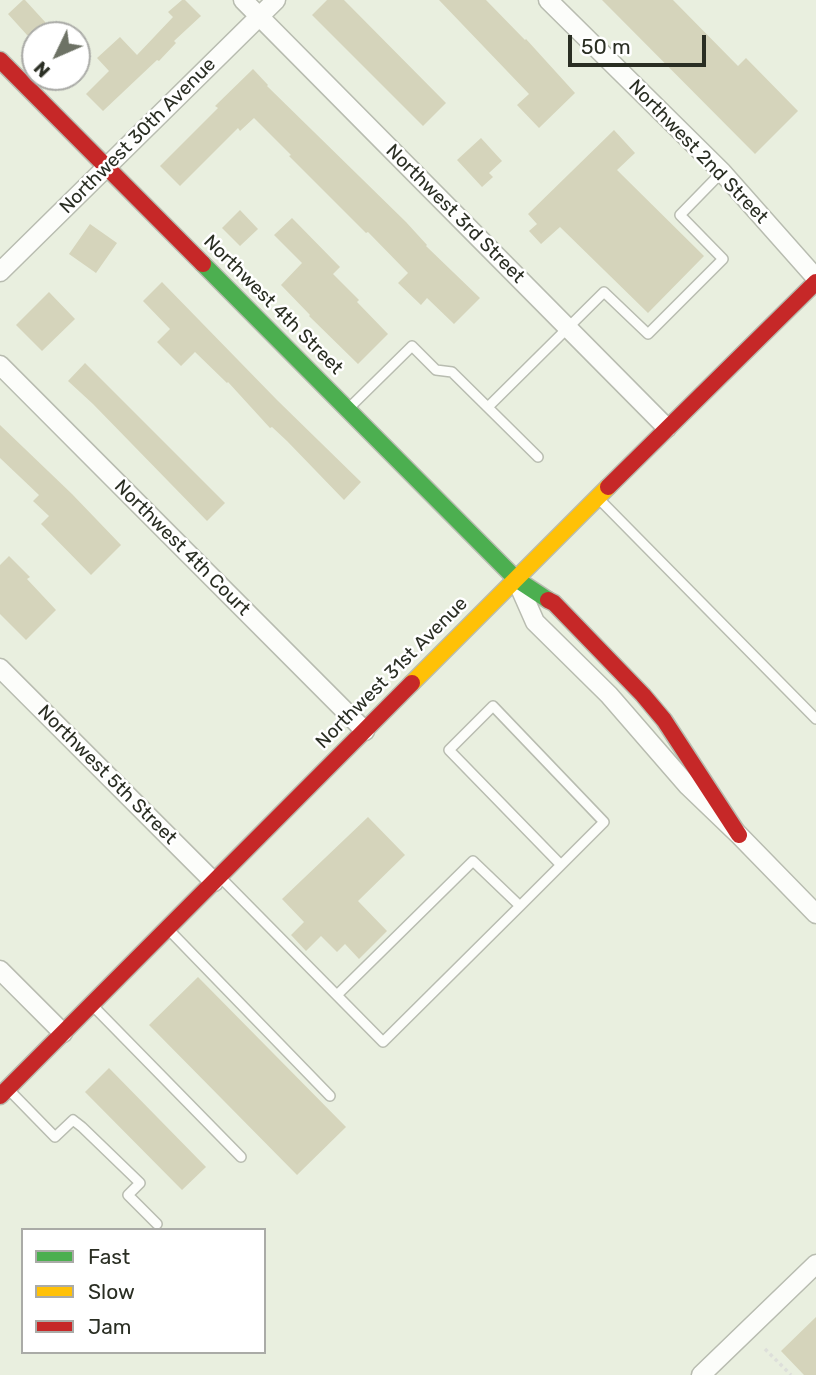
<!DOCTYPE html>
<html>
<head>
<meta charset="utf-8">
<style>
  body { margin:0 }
  #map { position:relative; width:816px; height:1375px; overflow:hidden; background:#e9efdf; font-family:Rubik,sans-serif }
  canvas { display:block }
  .legend { position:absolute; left:21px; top:1228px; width:245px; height:126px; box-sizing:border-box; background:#fff; border:2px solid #aaaba7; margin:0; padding:9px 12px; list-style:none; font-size:21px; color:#2a2e23 }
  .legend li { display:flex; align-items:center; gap:14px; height:35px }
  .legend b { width:35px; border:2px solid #aaaba7 }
  .north { position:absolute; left:21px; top:21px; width:70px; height:70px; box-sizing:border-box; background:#fff; border:2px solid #aaaba7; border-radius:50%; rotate:226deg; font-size:19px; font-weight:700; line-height:28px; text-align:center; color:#2a2e23 }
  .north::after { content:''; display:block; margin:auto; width:24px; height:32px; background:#6d7265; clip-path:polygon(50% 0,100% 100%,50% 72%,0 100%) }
  .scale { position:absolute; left:568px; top:35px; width:138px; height:32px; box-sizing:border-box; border:4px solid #2a2e23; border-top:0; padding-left:9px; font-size:21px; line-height:24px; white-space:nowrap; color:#2a2e23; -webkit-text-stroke:5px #fff; paint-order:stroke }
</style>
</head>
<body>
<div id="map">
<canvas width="816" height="1375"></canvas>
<ul class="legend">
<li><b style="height:9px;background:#4caf50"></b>Fast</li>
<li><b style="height:9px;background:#ffc107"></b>Slow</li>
<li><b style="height:9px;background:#c62828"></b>Jam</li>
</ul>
<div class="north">N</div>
<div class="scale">50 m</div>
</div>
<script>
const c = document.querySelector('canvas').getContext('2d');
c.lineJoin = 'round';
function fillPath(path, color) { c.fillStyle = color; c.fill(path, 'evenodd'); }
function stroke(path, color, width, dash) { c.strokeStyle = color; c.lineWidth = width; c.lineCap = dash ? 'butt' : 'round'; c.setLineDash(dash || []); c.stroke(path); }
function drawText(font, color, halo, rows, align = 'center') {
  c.font = font + ' Rubik,sans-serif'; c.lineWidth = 5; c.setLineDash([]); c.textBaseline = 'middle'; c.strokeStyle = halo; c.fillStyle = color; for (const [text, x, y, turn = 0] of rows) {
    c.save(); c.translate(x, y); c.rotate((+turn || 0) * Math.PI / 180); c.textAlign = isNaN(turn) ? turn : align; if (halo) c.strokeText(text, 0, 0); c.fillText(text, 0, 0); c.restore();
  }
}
fillPath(new Path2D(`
  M 23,0 L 25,0 L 57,35 L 27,35 L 8,14 Z
  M 182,0 L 185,0 L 201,16 L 174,41 L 176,43 L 159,61 L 157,60 L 103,111 L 86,94 L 109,71 L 97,58 L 120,37 L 137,55 L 173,17 L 168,12 Z
  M 327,0 L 344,0 L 446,103 L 423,126 L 312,15 Z
  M 439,0 L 486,0 L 525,40 L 526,39 L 575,93 L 539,128 L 517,105 L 529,94 Z
  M 602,0 L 673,0 L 738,66 L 746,58 L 798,111 L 755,154 Z
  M 253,69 L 268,85 L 267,86 L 406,222 L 427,245 L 426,246 L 480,298 L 454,324 L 427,298 L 421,305 L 398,283 L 408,273 L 368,232 L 366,233 L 289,156 L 291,155 L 254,118 L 240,131 L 238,128 L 180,186 L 160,166 L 218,108 L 215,106 Z
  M 614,130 L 635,153 L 617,170 L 704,256 L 648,313 L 560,227 L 541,244 L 529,231 L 537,224 L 528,214 Z
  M 481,138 L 502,161 L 489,173 L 493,177 L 482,187 L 457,160 Z
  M 240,210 L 258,229 L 240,246 L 222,228 Z
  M 292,218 L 340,267 L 333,274 L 359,300 L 357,302 L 388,334 L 358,364 L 309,316 L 310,315 L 281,285 L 302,263 L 274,235 Z
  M 90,224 L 117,243 L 96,273 L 69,254 Z
  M 162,282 L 277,400 L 361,482 L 344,500 L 287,441 L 272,427 L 270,428 L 228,382 L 227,383 L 195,352 L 181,366 L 157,342 L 170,329 L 143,301 Z
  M 49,292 L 75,319 L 42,351 L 16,325 Z
  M 85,363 L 225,503 L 207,521 L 93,404 L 68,381 Z
  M 0,425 L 72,494 L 121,545 L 91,575 L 41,524 L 49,516 L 33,501 L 39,495 L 0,458 Z
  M 9,556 L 30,577 L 27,579 L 56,610 L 26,640 L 0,614 L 0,565 Z
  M 368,817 L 405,855 L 358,901 L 387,931 L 359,959 L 345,944 L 337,952 L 321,936 L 306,951 L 291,935 L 304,922 L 282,899 Z
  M 198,977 L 346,1127 L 297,1175 L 149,1025 Z
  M 109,1068 L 206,1167 L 182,1190 L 85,1092 Z
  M 816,1317 L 816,1375 L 804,1375 L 781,1351 Z`), '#d5d4bb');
const lane = new Path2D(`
  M 488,407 L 604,292 L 648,334 L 723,259 L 680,215 L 722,172
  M 348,409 L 412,346 L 436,370 L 452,372 L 538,457
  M 599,499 L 816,719
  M 223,880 L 383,1042 L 520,906 L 473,861 L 337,995
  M 520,906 L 604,822 L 493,706 L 449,750 L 561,865
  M 169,930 L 330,1096
  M 95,1008 L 241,1157
  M 11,1092 L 55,1137 L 73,1120 L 82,1127 L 140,1183 L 128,1195 L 157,1224`);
const street = new Path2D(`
  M 243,0 L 667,428
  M 548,0 L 722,172 L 816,278
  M 0,272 L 276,0
  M 0,365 L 365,731
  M 516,579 L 535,622 L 609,695 L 688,786 L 739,835 L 816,914
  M 0,668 L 214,882
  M 0,970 L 63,1033
  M 701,1375 L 816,1264`);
const fast = new Path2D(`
  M 203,264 L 516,579 L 548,600`);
const slow = new Path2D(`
  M 412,683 L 608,487`);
const jam = new Path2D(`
  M 0,60 L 203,264
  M 608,487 L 816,282
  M 548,600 L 554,603 L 643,695 L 664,720 L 739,835
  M 0,1096 L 412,683`);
stroke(lane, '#b8bcb0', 12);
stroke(street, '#b8bcb0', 21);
stroke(fast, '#b8bcb0', 19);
stroke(slow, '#b8bcb0', 19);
stroke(jam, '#b8bcb0', 19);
stroke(new Path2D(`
  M 765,1349 L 791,1375`), '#dddfda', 3.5, [3.5, 3.5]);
stroke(lane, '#fcfdfa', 9);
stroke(street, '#fcfdfa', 18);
stroke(fast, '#4caf50', 16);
stroke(slow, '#ffc107', 16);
stroke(jam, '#c62828', 16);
drawText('19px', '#2a2e23', '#fff', [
  ["Northwest 30th Avenue",138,136,-45],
  ["Northwest 2nd Street",698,152,46],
  ["Northwest 3rd Street",455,214,45],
  ["Northwest 4th Street",273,305,45],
  ["Northwest 4th Court",182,548,45],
  ["Northwest 31st Avenue",392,673,-45],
  ["Northwest 5th Street",107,775,45]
]);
</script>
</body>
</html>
